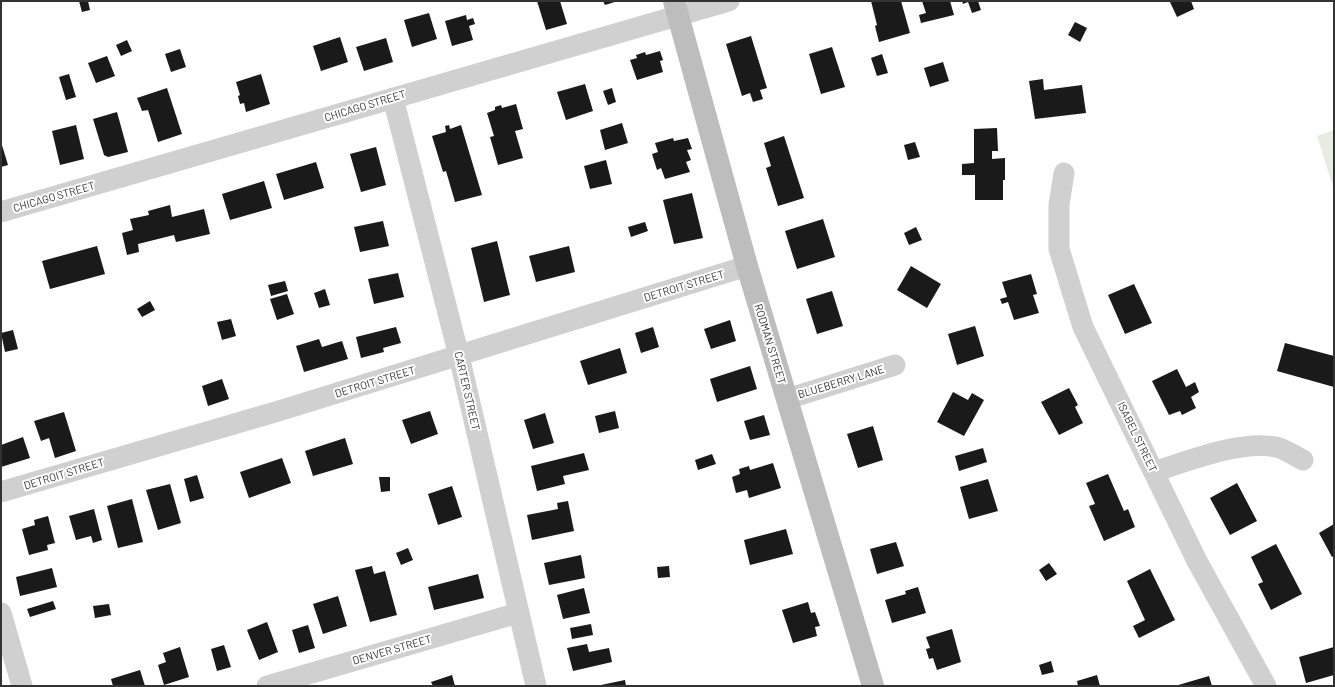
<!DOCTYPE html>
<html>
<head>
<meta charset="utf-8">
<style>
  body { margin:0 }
  #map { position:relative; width:1335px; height:687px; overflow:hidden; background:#fff; font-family:Barlow,sans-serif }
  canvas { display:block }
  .frame { position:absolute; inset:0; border:2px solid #333; pointer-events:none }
</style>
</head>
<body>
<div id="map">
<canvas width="1335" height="687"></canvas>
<div class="frame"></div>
</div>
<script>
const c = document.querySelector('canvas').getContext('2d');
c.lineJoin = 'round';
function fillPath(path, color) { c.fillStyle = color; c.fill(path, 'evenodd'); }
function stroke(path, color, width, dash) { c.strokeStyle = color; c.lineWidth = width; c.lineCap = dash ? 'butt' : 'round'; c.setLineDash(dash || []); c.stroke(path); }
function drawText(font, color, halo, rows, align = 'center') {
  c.font = font + ' Barlow,sans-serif'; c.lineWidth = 4; c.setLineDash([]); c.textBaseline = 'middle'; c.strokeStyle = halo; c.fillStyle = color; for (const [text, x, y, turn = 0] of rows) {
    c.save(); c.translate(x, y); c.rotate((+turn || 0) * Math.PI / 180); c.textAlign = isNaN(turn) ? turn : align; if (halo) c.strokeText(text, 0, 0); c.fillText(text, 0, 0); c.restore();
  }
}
fillPath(new Path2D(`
  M 1334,130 L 1334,190 L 1317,136 Z`), '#e6ecdf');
fillPath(new Path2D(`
  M 79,1 L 88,1 L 90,10 L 82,12 Z
  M 537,1 L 560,1 L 567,24 L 546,30 Z
  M 603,1 L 618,1 L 605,5 Z
  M 871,1 L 901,1 L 910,33 L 879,42 L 875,26 L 877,25 Z
  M 922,1 L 950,1 L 954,15 L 921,23 L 919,15 L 926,13 Z
  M 962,1 L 978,1 L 981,10 L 972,13 L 968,2 L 963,4 Z
  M 1172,1 L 1191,1 L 1194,9 L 1177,17 L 1170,2 Z
  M 429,13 L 437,39 L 412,47 L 404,20 Z
  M 466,15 L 467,20 L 473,18 L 475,24 L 469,26 L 473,40 L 452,46 L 445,21 Z
  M 1075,22 L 1087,28 L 1080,42 L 1068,35 Z
  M 751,36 L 767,88 L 760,90 L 763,99 L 753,102 L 750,93 L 742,96 L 726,44 Z
  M 340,37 L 348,62 L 321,71 L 313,46 Z
  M 386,38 L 393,62 L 364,71 L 356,47 Z
  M 127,40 L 132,51 L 121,56 L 116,45 Z
  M 832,47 L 845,87 L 821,94 L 809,54 Z
  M 180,49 L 186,67 L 171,72 L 165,54 Z
  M 660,51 L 663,60 L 660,61 L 663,72 L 637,80 L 630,60 L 637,58 L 636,55 L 645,52 L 646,55 Z
  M 882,54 L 888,73 L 877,76 L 871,58 Z
  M 107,56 L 115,76 L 96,83 L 88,63 Z
  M 943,62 L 949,81 L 930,87 L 924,68 Z
  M 69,74 L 76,97 L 66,100 L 59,77 Z
  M 261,74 L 270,104 L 246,112 L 244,103 L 240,104 L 238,96 L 240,95 L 236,82 Z
  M 1043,79 L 1044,90 L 1082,85 L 1086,113 L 1035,119 L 1029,81 Z
  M 585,84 L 593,111 L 566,120 L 557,92 Z
  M 167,88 L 182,134 L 158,142 L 148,110 L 142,111 L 137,98 Z
  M 612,88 L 616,102 L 608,105 L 603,91 Z
  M 516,104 L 523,129 L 515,131 L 523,158 L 498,165 L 490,137 L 494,136 L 487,113 L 495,110 L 495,107 L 501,105 L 502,108 Z
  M 117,112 L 128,152 L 108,157 L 104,155 L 93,119 Z
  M 622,123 L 628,143 L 605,150 L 600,130 Z
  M 76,125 L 84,159 L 60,165 L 52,131 Z
  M 449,125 L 450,129 L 461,125 L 482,195 L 455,202 L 446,171 L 443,172 L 432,136 L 446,132 L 445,126 Z
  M 997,128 L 998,151 L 992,151 L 992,159 L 1005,158 L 1005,180 L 1003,180 L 1003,200 L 975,200 L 975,175 L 962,175 L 962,164 L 974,163 L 974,129 Z
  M 784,136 L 804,198 L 778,206 L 766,168 L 771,166 L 764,143 Z
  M 673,138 L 674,141 L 688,138 L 692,149 L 687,150 L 691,160 L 686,162 L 690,172 L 665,179 L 661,168 L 657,170 L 652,154 L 658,152 L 655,143 Z
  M 1,142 L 8,165 L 1,167 Z
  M 915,142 L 920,157 L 908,160 L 904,145 Z
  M 376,147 L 386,185 L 361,192 L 350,154 Z
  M 606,160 L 612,184 L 590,189 L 584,166 Z
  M 316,162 L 324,188 L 284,200 L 276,174 Z
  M 264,181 L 272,208 L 230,220 L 222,194 Z
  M 692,193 L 703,238 L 674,244 L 663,200 Z
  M 170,205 L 172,217 L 204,209 L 210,234 L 176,242 L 174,235 L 138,244 L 139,252 L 127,255 L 122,233 L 133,230 L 130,219 L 149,215 L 148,211 Z
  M 823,219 L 835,257 L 797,269 L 785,231 Z
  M 383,221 L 389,246 L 360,252 L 354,227 Z
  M 645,222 L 648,231 L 631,237 L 628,227 Z
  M 916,227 L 922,240 L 909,245 L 904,233 Z
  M 497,241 L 510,295 L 484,302 L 471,248 Z
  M 97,246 L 105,274 L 50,289 L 42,261 Z
  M 569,246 L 575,272 L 536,282 L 529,256 Z
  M 911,266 L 941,284 L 927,308 L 897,290 Z
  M 398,273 L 404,297 L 374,304 L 368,279 Z
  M 1031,274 L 1037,294 L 1033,295 L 1039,313 L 1014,320 L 1008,302 L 1002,304 L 1000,299 L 1007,297 L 1002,282 Z
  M 285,281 L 288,291 L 271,296 L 268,285 Z
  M 1134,284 L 1152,323 L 1125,334 L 1108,295 Z
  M 325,289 L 330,305 L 319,308 L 314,293 Z
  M 832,291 L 843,326 L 817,334 L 806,299 Z
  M 287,294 L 294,314 L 277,320 L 270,299 Z
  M 150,301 L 155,310 L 142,317 L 137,309 Z
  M 231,319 L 236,336 L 222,340 L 217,322 Z
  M 730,320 L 736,341 L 711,349 L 704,329 Z
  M 975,326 L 984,356 L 957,365 L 948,334 Z
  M 396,327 L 401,343 L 383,348 L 384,352 L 361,358 L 356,337 Z
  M 653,327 L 659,347 L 641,353 L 635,333 Z
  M 13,330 L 18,349 L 5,352 L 1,333 Z
  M 319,339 L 322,347 L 342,341 L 348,359 L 304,372 L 296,346 Z
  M 1285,343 L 1334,356 L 1334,387 L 1277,371 Z
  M 620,348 L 627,373 L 588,385 L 580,361 Z
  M 750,366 L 757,389 L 717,402 L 710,379 Z
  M 1177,369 L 1186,387 L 1195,382 L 1199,392 L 1191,397 L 1196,408 L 1182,415 L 1180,411 L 1169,415 L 1152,381 Z
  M 222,379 L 229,399 L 208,406 L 202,386 Z
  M 1069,388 L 1078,405 L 1075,407 L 1083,423 L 1059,435 L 1041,402 Z
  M 953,392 L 968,400 L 972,393 L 984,400 L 964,436 L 937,422 Z
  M 430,411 L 438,434 L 411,444 L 402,420 Z
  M 615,411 L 619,428 L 599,433 L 595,416 Z
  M 64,412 L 76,451 L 55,458 L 49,438 L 41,441 L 34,421 Z
  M 545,413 L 554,443 L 533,449 L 524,420 Z
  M 764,415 L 770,435 L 750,440 L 744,421 Z
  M 873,426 L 883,460 L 858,468 L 847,434 Z
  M 23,437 L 30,458 L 1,467 L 1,445 Z
  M 345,438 L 353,464 L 313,476 L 305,451 Z
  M 983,448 L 987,462 L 959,471 L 955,456 Z
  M 584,453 L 589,470 L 563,476 L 565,484 L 537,491 L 531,466 Z
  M 712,454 L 716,464 L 698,470 L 695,460 Z
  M 282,458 L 291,483 L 249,498 L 240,472 Z
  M 773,463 L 781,488 L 749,498 L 747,490 L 736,493 L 732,477 L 740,474 L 739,469 L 749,466 L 750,470 Z
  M 1108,474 L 1124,511 L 1128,509 L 1135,527 L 1104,541 L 1089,506 L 1095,504 L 1086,483 Z
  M 197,475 L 204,498 L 190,502 L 184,479 Z
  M 379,477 L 390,477 L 390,491 L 381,492 Z
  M 988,479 L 998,511 L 969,519 L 960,487 Z
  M 1237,483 L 1257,521 L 1230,535 L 1210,498 Z
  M 170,484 L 181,523 L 158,530 L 146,490 Z
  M 452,486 L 462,517 L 438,525 L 428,494 Z
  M 132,499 L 143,542 L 118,548 L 107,506 Z
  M 568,501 L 574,531 L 532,540 L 527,515 L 558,509 L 557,503 Z
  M 94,509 L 102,540 L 93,543 L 91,536 L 76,540 L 69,516 Z
  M 48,516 L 55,543 L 47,545 L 48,550 L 29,555 L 22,529 L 35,525 L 34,520 Z
  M 1334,524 L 1334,556 L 1332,557 L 1319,533 Z
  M 786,529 L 793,554 L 750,565 L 744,540 Z
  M 896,542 L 904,566 L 877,574 L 870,549 Z
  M 1276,544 L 1302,594 L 1271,610 L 1258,584 L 1263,582 L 1251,557 Z
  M 408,548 L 413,560 L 401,565 L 396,553 Z
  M 581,555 L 585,578 L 549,585 L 544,563 Z
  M 1049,563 L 1057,574 L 1046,581 L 1039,570 Z
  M 372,566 L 374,574 L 385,571 L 397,615 L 370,622 L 355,570 Z
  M 669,566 L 670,577 L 658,578 L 657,567 Z
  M 52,568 L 57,587 L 20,596 L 16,577 Z
  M 1150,569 L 1175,620 L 1139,638 L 1133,626 L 1145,620 L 1127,581 Z
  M 478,574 L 484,598 L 434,610 L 428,587 Z
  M 918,587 L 926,613 L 892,623 L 885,600 L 906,594 L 905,591 Z
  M 584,588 L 590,613 L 563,619 L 557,595 Z
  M 338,596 L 347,626 L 323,634 L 313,604 Z
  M 53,601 L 56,609 L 30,617 L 27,609 Z
  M 808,602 L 811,613 L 815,612 L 820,626 L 815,627 L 817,636 L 793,643 L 782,610 Z
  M 109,604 L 111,615 L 95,618 L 93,606 Z
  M 267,622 L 278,652 L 259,660 L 247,630 Z
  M 591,624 L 593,635 L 572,639 L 570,628 Z
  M 308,625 L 315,648 L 299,653 L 292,630 Z
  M 952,629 L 961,662 L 937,670 L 933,658 L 929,659 L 926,649 L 930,648 L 926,637 Z
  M 587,644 L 589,652 L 609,648 L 612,662 L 573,671 L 567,648 Z
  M 224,645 L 231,667 L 217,671 L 211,649 Z
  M 180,647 L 189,677 L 164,685 L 158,665 L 166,662 L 163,653 Z
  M 1334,647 L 1334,675 L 1306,683 L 1299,657 Z
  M 1051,661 L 1054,672 L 1042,675 L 1039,665 Z
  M 140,670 L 145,686 L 113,686 L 111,679 Z
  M 452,675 L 455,686 L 433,686 L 431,682 Z
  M 1097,675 L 1100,686 L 1078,686 L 1077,681 Z
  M 1209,676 L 1212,686 L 1175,686 Z
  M 625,680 L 626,686 L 601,686 L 601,685 Z`), '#1a1a1a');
stroke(new Path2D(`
  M 393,98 L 459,356 L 536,686
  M 1064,173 L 1059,205 L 1059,249 L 1083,327 L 1197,561 L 1266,686
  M 1,212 L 729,1
  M 787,399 L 895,365
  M 1154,472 C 1187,461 1241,440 1276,447 C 1285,449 1295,456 1303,460
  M 1,492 L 282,410 L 747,266
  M 1,613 L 22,686
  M 267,686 L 518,613`), '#d0d0d0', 21);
stroke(new Path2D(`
  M 674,1 L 747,266 L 873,686`), '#bdbdbd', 22);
drawText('11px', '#333', '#fff', [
  ["CHICAGO STREET",365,106,-17],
  ["CHICAGO STREET",54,197,-16],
  ["DETROIT STREET",684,286,-17],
  ["RODMAN STREET",770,344,73],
  ["DETROIT STREET",375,382,-17],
  ["BLUEBERRY LANE",841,382,-17],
  ["CARTER STREET",467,391,77],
  ["ISABEL STREET",1137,437,64],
  ["DETROIT STREET",64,474,-17],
  ["DENVER STREET",392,650,-16]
]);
</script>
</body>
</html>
